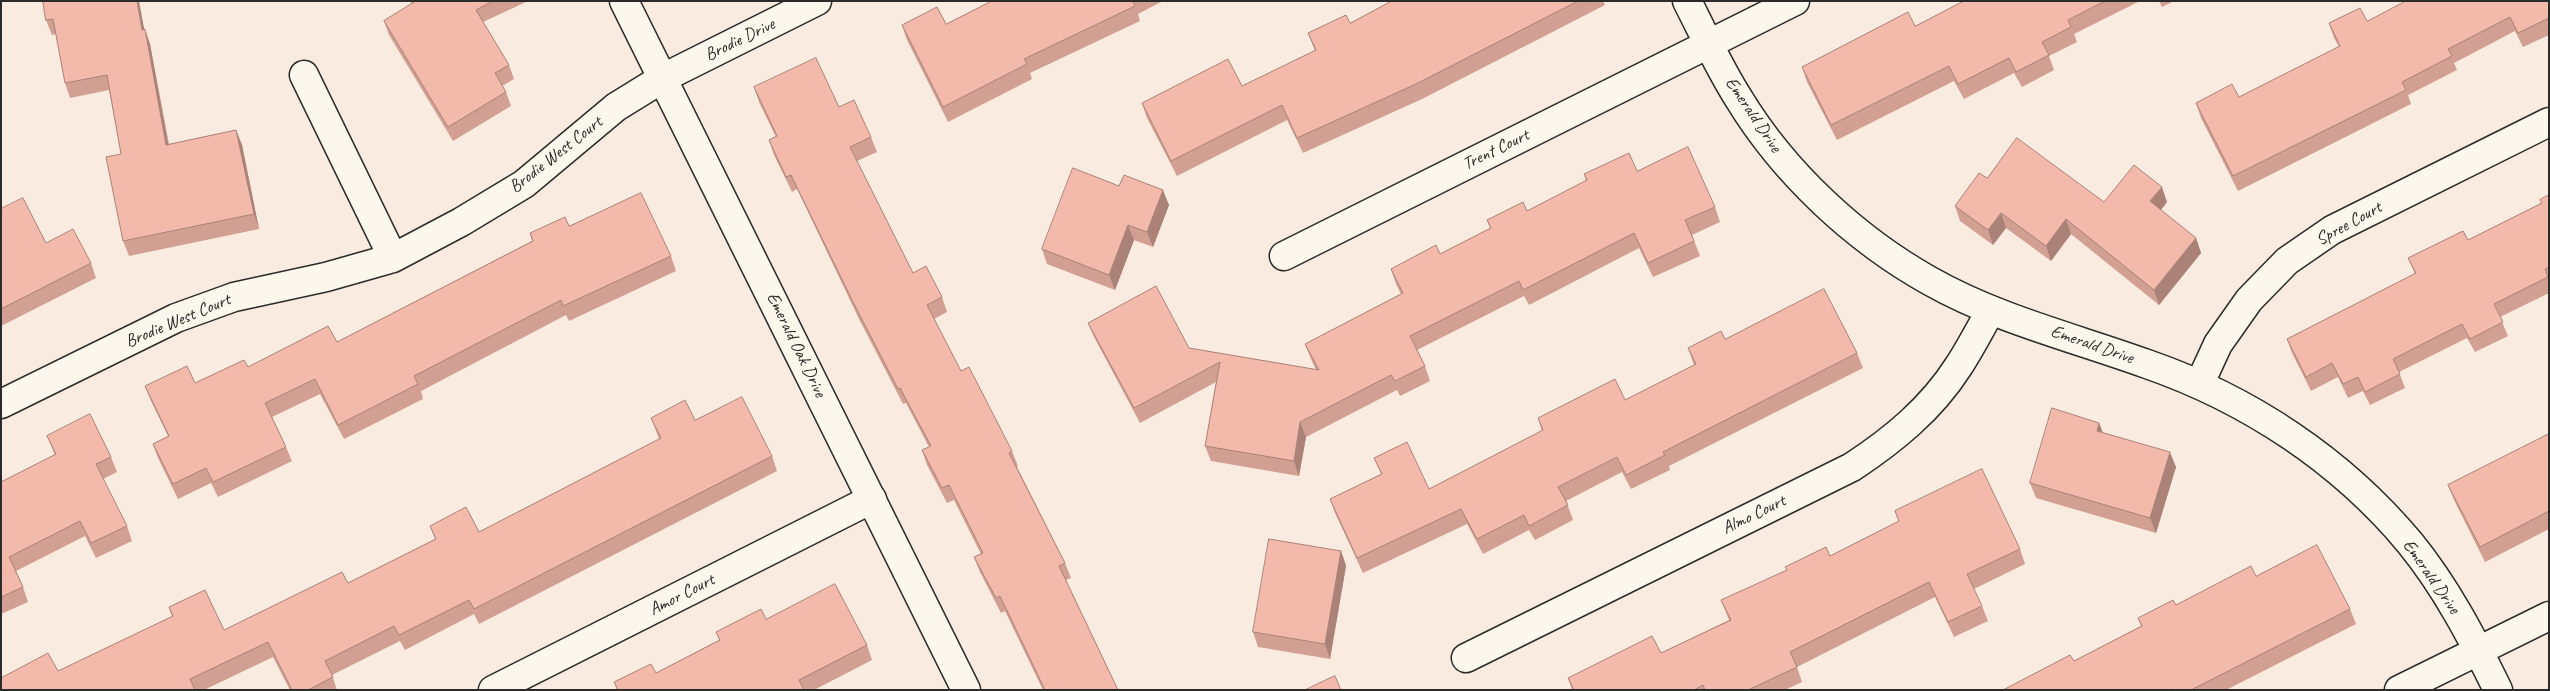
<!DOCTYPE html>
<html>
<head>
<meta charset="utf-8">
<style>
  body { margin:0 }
  #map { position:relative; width:2550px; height:691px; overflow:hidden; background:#f9ebdf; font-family:Caveat,sans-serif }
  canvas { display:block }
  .frame { position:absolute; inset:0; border:2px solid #2b2b2b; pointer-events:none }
</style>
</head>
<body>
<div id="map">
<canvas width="2550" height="691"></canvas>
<div class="frame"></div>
</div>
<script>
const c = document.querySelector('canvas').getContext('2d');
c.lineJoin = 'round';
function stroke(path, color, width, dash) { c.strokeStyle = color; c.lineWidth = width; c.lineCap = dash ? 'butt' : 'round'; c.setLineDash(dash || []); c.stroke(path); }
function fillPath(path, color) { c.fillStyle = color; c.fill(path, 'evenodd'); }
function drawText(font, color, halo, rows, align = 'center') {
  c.font = font + ' Caveat,sans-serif'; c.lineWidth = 5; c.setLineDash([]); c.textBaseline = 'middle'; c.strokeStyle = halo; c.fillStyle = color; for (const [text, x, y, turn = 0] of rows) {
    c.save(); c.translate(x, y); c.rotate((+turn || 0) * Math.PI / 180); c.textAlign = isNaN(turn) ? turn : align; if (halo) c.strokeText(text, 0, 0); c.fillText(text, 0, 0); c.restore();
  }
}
const street = new Path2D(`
  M 1687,1 C 1704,34 1719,68 1739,99 C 1784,173 1855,239 1930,281 C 1997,319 2075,338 2147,364 C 2248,399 2341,460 2410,543 C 2446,587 2473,639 2498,690
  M 304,75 L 393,258
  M 1284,256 L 1795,1
  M 2200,383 L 2218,344 L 2249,300 L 2287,261 L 2332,230 L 2549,122
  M 1,404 L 176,318 L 234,297 L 326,277 L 393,258 L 461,222 L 524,184 L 616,107 L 663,78 L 817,1
  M 1466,658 L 1852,467 C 1893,440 1931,409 1958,367 C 1970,349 1980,329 1991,310
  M 493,690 L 872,499
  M 2399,690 L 2549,616`);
const secondary = new Path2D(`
  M 624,1 L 966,690`);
stroke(street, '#2b2b2b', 31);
stroke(secondary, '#2b2b2b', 31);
stroke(street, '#fbf7ec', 28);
stroke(secondary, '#fbf7ec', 28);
fillPath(new Path2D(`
  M 43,1 L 144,29 L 150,44 L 169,144 L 236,130 L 242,145 L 259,229 L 129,256 L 123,241 L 121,154 L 109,90 L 70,98 L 65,83 L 56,34 L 52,35 L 46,20 Z
  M 410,1 L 528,1 L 483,22 L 509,65 L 514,79 L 502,86 L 506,92 L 511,106 L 453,141 L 389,35 L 384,21 L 412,4 Z
  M 992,1 L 1163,1 L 1138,14 L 1140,21 L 1030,73 L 1032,79 L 948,122 L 907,40 L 902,25 L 946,24 Z
  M 1392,1 L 1603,1 L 1605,5 L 1422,99 L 1303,153 L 1287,120 L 1177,176 L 1147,118 L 1142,103 L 1242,86 L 1315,51 L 1308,33 L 1350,23 Z
  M 1964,1 L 2140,1 L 2074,34 L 2077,42 L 2049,56 L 2054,70 L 2022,87 L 2014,73 L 1964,99 L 1954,81 L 1837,140 L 1807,82 L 1802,67 L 1915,26 Z
  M 2159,1 L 2174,1 L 2162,7 Z
  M 2549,1 L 2549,35 L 2523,47 L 2515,31 L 2454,63 L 2457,70 L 2408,95 L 2411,104 L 2238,191 L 2201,118 L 2196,103 L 2239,97 L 2339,47 L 2334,38 L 2329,23 L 2367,21 Z
  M 754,87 L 839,107 L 871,137 L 877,152 L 857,161 L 913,273 L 942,297 L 947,312 L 934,319 L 961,371 L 1012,451 L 1018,466 L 1017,467 L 1065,563 L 1071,578 L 1066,580 L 1118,690 L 1043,690 L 1005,611 L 1001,613 L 980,572 L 974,557 L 981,554 L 954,500 L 947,503 L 927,465 L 922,450 L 929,447 L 906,403 L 903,404 L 859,319 L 797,189 L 792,192 L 774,155 L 769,140 L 776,137 L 759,102 Z
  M 1637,171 L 1715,207 L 1720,222 L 1692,235 L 1700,256 L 1653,277 L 1639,248 L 1529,305 L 1524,296 L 1417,350 L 1425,366 L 1430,381 L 1400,396 L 1397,390 L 1306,437 L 1299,476 L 1211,461 L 1205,446 L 1216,382 L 1140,423 L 1094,337 L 1088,323 L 1189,348 L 1316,370 L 1311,359 L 1305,344 L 1401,294 L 1396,284 L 1391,269 L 1440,254 L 1490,228 L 1487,220 L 1527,211 L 1586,181 L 1584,174 Z
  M 1987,178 L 2104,202 L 2167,202 L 2161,210 L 2196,238 L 2201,253 L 2159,305 L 2071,234 L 2051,261 L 2006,228 L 1993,245 L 1960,221 L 1955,206 Z
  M 2549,195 L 2549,293 L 2500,317 L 2508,336 L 2475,352 L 2467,338 L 2399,372 L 2405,388 L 2370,405 L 2363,391 L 2348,398 L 2338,377 L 2311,391 L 2292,353 L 2287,339 L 2415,274 L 2408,258 L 2468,240 L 2542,203 Z
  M 1169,205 L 1153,247 L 1134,240 L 1115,290 L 1047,264 L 1042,249 Z
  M 1,209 L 46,243 L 91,263 L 96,278 L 1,326 Z
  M 569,226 L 671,256 L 676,271 L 569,321 L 566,315 L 421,391 L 423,399 L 344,439 L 320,394 L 272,417 L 286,447 L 292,461 L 218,497 L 211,483 L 178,499 L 158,458 L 153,444 L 168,436 L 151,401 L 145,386 L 195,383 L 248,367 L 337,342 L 532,241 L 530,233 Z
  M 1725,339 L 1857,353 L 1863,368 L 1669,466 L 1670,470 L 1631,489 L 1622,472 L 1566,501 L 1573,520 L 1535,540 L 1529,530 L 1483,554 L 1467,524 L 1363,573 L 1335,513 L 1330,499 L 1381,474 L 1374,458 L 1429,489 L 1542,431 L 1538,418 L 1625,400 L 1694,365 L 1688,348 Z
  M 651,418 L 695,420 L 772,456 L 777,471 L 479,624 L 474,614 L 405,650 L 400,641 L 332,675 L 337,690 L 290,690 L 273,657 L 204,690 L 1,690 L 58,671 L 172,617 L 169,607 L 224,630 L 348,583 L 435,539 L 430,526 L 479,532 L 659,439 Z
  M 2099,423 L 2103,433 L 2176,467 L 2156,533 L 2036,498 L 2030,483 Z
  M 2549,434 L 2549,529 L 2485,562 L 2454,500 L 2448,485 Z
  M 47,436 L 111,457 L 117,472 L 103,479 L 127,526 L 132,541 L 96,558 L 85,536 L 16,571 L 23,587 L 28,602 L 1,614 L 1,482 L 55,455 Z
  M 1895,511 L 2020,549 L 2025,564 L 1974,589 L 1982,606 L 1988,621 L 1954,637 L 1935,597 L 1797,667 L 1802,682 L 1785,690 L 1572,690 L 1568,678 L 1661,653 L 1729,620 L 1721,600 L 1830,556 L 1899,521 Z
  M 1341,551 L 1346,566 L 1330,659 L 1258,647 L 1253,632 Z
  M 2256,576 L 2350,609 L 2356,624 L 2226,690 L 2003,690 L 2074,661 L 2141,626 L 2138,618 Z
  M 766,619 L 867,645 L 872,660 L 814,690 L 617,690 L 614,682 L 656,673 L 719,640 L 716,632 Z`), '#d1a093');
fillPath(new Path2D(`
  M 137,1 L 139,1 L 147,44 L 142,30 Z
  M 145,29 L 150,44 L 171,160 L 166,145 Z
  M 236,130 L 242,145 L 259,229 L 254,214 Z
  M 2162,187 L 2167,202 L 2156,216 L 2150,201 Z
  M 1163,190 L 1169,205 L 1153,247 L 1147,232 Z
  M 2001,213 L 2006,228 L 1993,245 L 1988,230 Z
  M 2066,219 L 2071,234 L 2051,261 L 2046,246 Z
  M 1128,225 L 1134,240 L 1115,290 L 1109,275 Z
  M 2196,238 L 2201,253 L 2159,305 L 2154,290 Z
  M 1300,422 L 1306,437 L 1299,476 L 1294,461 Z
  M 2099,423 L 2105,438 L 2097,431 Z
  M 2170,452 L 2176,467 L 2156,533 L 2150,518 Z
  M 1341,551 L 1346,566 L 1330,659 L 1325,644 Z`), '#aa8278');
const building = new Path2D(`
  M 43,1 L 137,1 L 142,30 L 145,29 L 166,145 L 236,130 L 254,214 L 123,241 L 106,157 L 121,154 L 107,75 L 65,83 L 53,19 L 46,20 Z
  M 416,1 L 493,1 L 476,10 L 509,65 L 495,73 L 506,92 L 448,127 L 384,21 Z
  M 992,1 L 1133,1 L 1135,6 L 1024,59 L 1027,64 L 943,107 L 902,25 L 937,7 L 946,24 Z
  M 1392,1 L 1578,1 L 1416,84 L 1297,138 L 1282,105 L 1171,161 L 1142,103 L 1228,59 L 1242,86 L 1316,50 L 1308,33 L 1346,15 L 1350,23 Z
  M 1964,1 L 2105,1 L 2068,20 L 2071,27 L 2042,42 L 2049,55 L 2016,72 L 2009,58 L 1958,84 L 1949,66 L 1831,125 L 1802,67 L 1908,12 L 1915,26 Z
  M 2406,1 L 2549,1 L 2549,18 L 2518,33 L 2510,17 L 2448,49 L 2452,56 L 2402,82 L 2406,90 L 2233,176 L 2196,103 L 2232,84 L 2239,97 L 2340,46 L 2329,23 L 2360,8 L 2367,21 Z
  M 816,58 L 839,107 L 854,100 L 871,137 L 850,147 L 913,273 L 926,266 L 942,297 L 927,305 L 961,371 L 969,367 L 1012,451 L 1009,453 L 1065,563 L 1059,566 L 1118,690 L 1045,690 L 1000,596 L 996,598 L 974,557 L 983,553 L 949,485 L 942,488 L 922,450 L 931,446 L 900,388 L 898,389 L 854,304 L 791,175 L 786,177 L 769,140 L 777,136 L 754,87 Z
  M 2017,138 L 2104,202 L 2134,165 L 2162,187 L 2150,201 L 2196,238 L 2154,290 L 2066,219 L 2046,246 L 2001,213 L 1988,230 L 1955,206 L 1979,173 L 1987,178 Z
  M 1688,147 L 1715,207 L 1685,220 L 1694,241 L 1648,263 L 1634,233 L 1523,290 L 1519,281 L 1410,336 L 1425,366 L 1395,381 L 1391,375 L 1300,422 L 1294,461 L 1205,446 L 1220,362 L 1134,408 L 1088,323 L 1156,286 L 1189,348 L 1319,370 L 1305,344 L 1403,293 L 1391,269 L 1436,245 L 1440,254 L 1491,228 L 1487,220 L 1523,202 L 1527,211 L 1587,180 L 1584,174 L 1629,153 L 1637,171 Z
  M 1073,168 L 1119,186 L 1124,175 L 1163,190 L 1147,232 L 1128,225 L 1109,275 L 1042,249 Z
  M 641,193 L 671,256 L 563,306 L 561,300 L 414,376 L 418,384 L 338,425 L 315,379 L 265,403 L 286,447 L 213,482 L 206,468 L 173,484 L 153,444 L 169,436 L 145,386 L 187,366 L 195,383 L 244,360 L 248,367 L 328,326 L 337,342 L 533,241 L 530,233 L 565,217 L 569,226 Z
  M 2549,195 L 2549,267 L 2545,269 L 2548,277 L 2494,304 L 2503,322 L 2470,339 L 2462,324 L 2393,359 L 2400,374 L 2365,392 L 2358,377 L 2343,384 L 2332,363 L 2306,377 L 2287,339 L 2416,273 L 2408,258 L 2463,231 L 2468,240 L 2542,203 L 2540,200 Z
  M 23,198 L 46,243 L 73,229 L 91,263 L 1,309 L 1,209 Z
  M 1824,289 L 1857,353 L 1663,452 L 1665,455 L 1626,475 L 1617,457 L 1558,487 L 1568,505 L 1529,526 L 1524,515 L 1477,539 L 1461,509 L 1357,558 L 1330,499 L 1382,474 L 1374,458 L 1407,442 L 1429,489 L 1543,430 L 1538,418 L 1615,379 L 1625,400 L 1696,364 L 1688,348 L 1721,331 L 1725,339 Z
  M 742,397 L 772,456 L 474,609 L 469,600 L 399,635 L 394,626 L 325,661 L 333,677 L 308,690 L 292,690 L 268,642 L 190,679 L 195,690 L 1,690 L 1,678 L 48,653 L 58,671 L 173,616 L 169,607 L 205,590 L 224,630 L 342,572 L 348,583 L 436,539 L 430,526 L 466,507 L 479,532 L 661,438 L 651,418 L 685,400 L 695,420 Z
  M 2052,408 L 2099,423 L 2097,431 L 2170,452 L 2150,518 L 2030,483 Z
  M 90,414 L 111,457 L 96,464 L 127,526 L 91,543 L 80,521 L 9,557 L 23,587 L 1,597 L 1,482 L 56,454 L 47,436 Z
  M 2549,434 L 2549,511 L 2480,547 L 2448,485 Z
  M 1982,469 L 2020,549 L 1967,574 L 1982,606 L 1948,622 L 1929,582 L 1790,652 L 1797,667 L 1748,690 L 1705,690 L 1703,685 L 1694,690 L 1574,690 L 1568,678 L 1652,636 L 1661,653 L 1731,620 L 1721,600 L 1787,570 L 1785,567 L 1826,547 L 1830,556 L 1899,521 L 1895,511 Z
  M 1269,539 L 1341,551 L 1325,644 L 1253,632 Z
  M 2317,545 L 2350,609 L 2191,690 L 2173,690 L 2172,689 L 2170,690 L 2003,690 L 2070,655 L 2074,661 L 2142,626 L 2138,618 L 2173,600 L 2176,605 L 2251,566 L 2256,576 Z
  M 835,584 L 867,645 L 799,680 L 804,690 L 618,690 L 614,682 L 651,664 L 656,673 L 720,640 L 716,632 L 761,609 L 766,619 Z
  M 1335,676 L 1341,690 L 1305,690 Z`);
fillPath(building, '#f3baab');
stroke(building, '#aa8278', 1);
drawText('18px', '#2b2b2b', '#fbf7ec', [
  ["Brodie Drive",740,40,-26],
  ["Emerald Drive",1753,115,56],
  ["Trent Court",1496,150,-26],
  ["Brodie West Court",556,155,-38],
  ["Spree Court",2349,224,-29],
  ["Brodie West Court",178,321,-23],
  ["Emerald Oak Drive",796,345,64],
  ["Emerald Drive",2092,345,19],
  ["Almo Court",1754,515,-26],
  ["Emerald Drive",2431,577,55],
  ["Amor Court",682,595,-27]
]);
</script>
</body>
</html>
